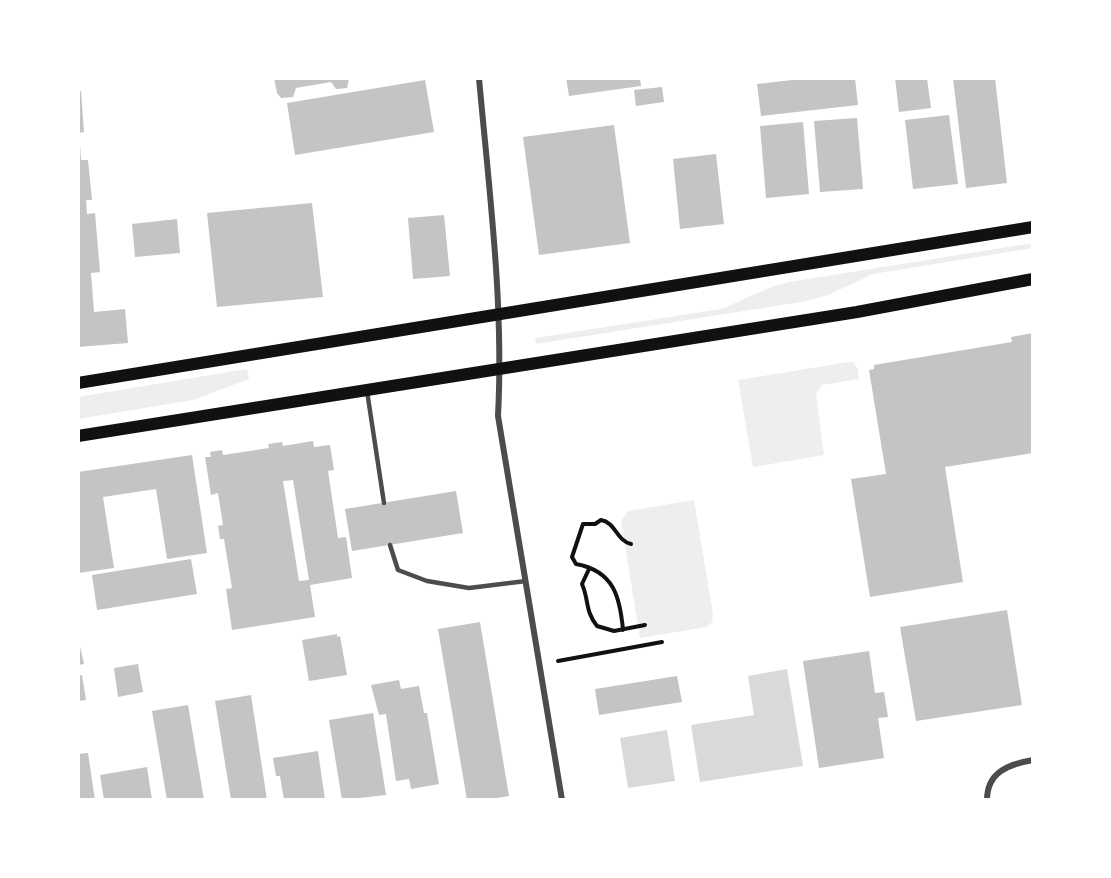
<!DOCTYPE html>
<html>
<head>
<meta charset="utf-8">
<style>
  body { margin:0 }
  #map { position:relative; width:1111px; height:878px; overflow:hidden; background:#fff; font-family:Barlow,sans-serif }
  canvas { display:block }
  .frame { position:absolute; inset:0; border:80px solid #fff; pointer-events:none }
</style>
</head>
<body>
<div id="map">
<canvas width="1111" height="878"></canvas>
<div class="frame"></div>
</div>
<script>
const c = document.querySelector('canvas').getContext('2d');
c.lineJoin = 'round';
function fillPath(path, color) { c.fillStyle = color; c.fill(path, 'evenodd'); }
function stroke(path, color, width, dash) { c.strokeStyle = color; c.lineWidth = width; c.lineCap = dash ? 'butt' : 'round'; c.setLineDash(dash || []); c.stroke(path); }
fillPath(new Path2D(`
  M 1033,243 L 1033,248 L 873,274 L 828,295 L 807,301 L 536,344 L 535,338 L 721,309 L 774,286 L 789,282 Z
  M 849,362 L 853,362 L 858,369 L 859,379 L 822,385 L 816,394 L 824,455 L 753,467 L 738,380 Z
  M 247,369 L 249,379 L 193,400 L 78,419 L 78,397 Z
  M 694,500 L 713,614 L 712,622 L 707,627 L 640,638 L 621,521 L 628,511 Z`), '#eee');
fillPath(new Path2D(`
  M 787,669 L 803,766 L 700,782 L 691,725 L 754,715 L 748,676 Z
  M 667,730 L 675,781 L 628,788 L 620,738 Z`), '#d9d9d9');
fillPath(new Path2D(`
  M 274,78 L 349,78 L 347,88 L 336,89 L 331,82 L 296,88 L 293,97 L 281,98 L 277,93 Z
  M 566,78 L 640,78 L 641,86 L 569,96 Z
  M 810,78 L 855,78 L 858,105 L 761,116 L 757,84 Z
  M 895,78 L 927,78 L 931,108 L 899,112 Z
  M 953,78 L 995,78 L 1007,183 L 966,188 Z
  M 425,80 L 434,132 L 295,155 L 287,103 Z
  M 662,87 L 664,102 L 636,106 L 634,90 Z
  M 78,91 L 81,91 L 84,132 L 78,133 Z
  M 949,115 L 958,184 L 913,189 L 905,120 Z
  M 857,118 L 863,189 L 820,192 L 814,121 Z
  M 803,122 L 809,194 L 766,198 L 760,126 Z
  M 614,125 L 630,243 L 539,255 L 523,137 Z
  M 78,145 L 80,145 L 81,160 L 88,160 L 92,200 L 86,200 L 87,214 L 95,213 L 100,272 L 91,273 L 94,312 L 125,309 L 128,343 L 78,347 Z
  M 716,154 L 724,224 L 680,229 L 673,159 Z
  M 312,203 L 323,297 L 217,307 L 207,213 Z
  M 444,215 L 450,276 L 413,279 L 408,218 Z
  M 177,219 L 180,253 L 135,257 L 132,224 Z
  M 1033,333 L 1033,453 L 945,467 L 963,582 L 870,597 L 851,479 L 886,474 L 869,370 L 874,369 L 874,365 L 1012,342 L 1011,337 Z
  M 313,441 L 314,447 L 330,445 L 334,470 L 328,471 L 338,538 L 346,537 L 352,578 L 310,585 L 315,617 L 232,630 L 226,589 L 232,588 L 224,539 L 220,539 L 218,526 L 223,525 L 218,493 L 211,495 L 205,457 L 211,457 L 210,452 L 222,450 L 223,455 L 269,448 L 268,444 L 282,442 L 283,446 ZM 293,480 L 309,580 L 299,581 L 283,481 Z
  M 192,455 L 207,553 L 167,559 L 156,489 L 103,497 L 114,568 L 78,573 L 78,472 Z
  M 456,491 L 463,533 L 352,551 L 345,509 Z
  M 191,559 L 197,594 L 97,610 L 92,575 Z
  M 1007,610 L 1022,705 L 916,721 L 900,627 Z
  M 480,622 L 509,796 L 485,800 L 467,800 L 438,629 Z
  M 337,634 L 337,637 L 340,636 L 347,675 L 309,681 L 302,640 Z
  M 78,638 L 84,664 L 78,665 Z
  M 869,651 L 875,693 L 884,692 L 888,717 L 878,718 L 884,758 L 819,768 L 803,661 Z
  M 138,664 L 143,692 L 118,697 L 114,668 Z
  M 82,675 L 86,700 L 78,701 L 78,676 Z
  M 677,676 L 682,702 L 599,715 L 595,689 Z
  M 399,680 L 401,689 L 419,686 L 424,713 L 427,713 L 439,784 L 411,789 L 409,779 L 396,781 L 386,714 L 379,715 L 371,685 Z
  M 251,695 L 267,800 L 231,800 L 215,701 Z
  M 188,705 L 204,800 L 167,800 L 152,711 Z
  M 373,713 L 386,795 L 342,800 L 329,720 Z
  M 318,751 L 325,800 L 284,800 L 280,776 L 276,776 L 273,758 Z
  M 88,753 L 95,800 L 78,800 L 78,754 Z
  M 147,767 L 152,800 L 104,800 L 100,775 Z`), '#c4c4c4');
stroke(new Path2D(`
  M 589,569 L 582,584 C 589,600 585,611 597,626 L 614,631 L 645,625
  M 623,630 C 620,597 614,571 576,564 L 572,557 L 583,524 L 595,524 L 601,520 C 615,522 617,541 631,544
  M 558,661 L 662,642`), '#111', 4);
stroke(new Path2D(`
  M 367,391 L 384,503
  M 390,545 L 398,570 L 427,581 L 469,588 L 526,581`), '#4c4c4c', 4.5);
stroke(new Path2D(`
  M 479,78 C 489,190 504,303 498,416 L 562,800
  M 987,800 C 987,772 1009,764 1033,760`), '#4c4c4c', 6);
stroke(new Path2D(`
  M 78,383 L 1033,227
  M 78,436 L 857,312 L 1033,279`), '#111', 12);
</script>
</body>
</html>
